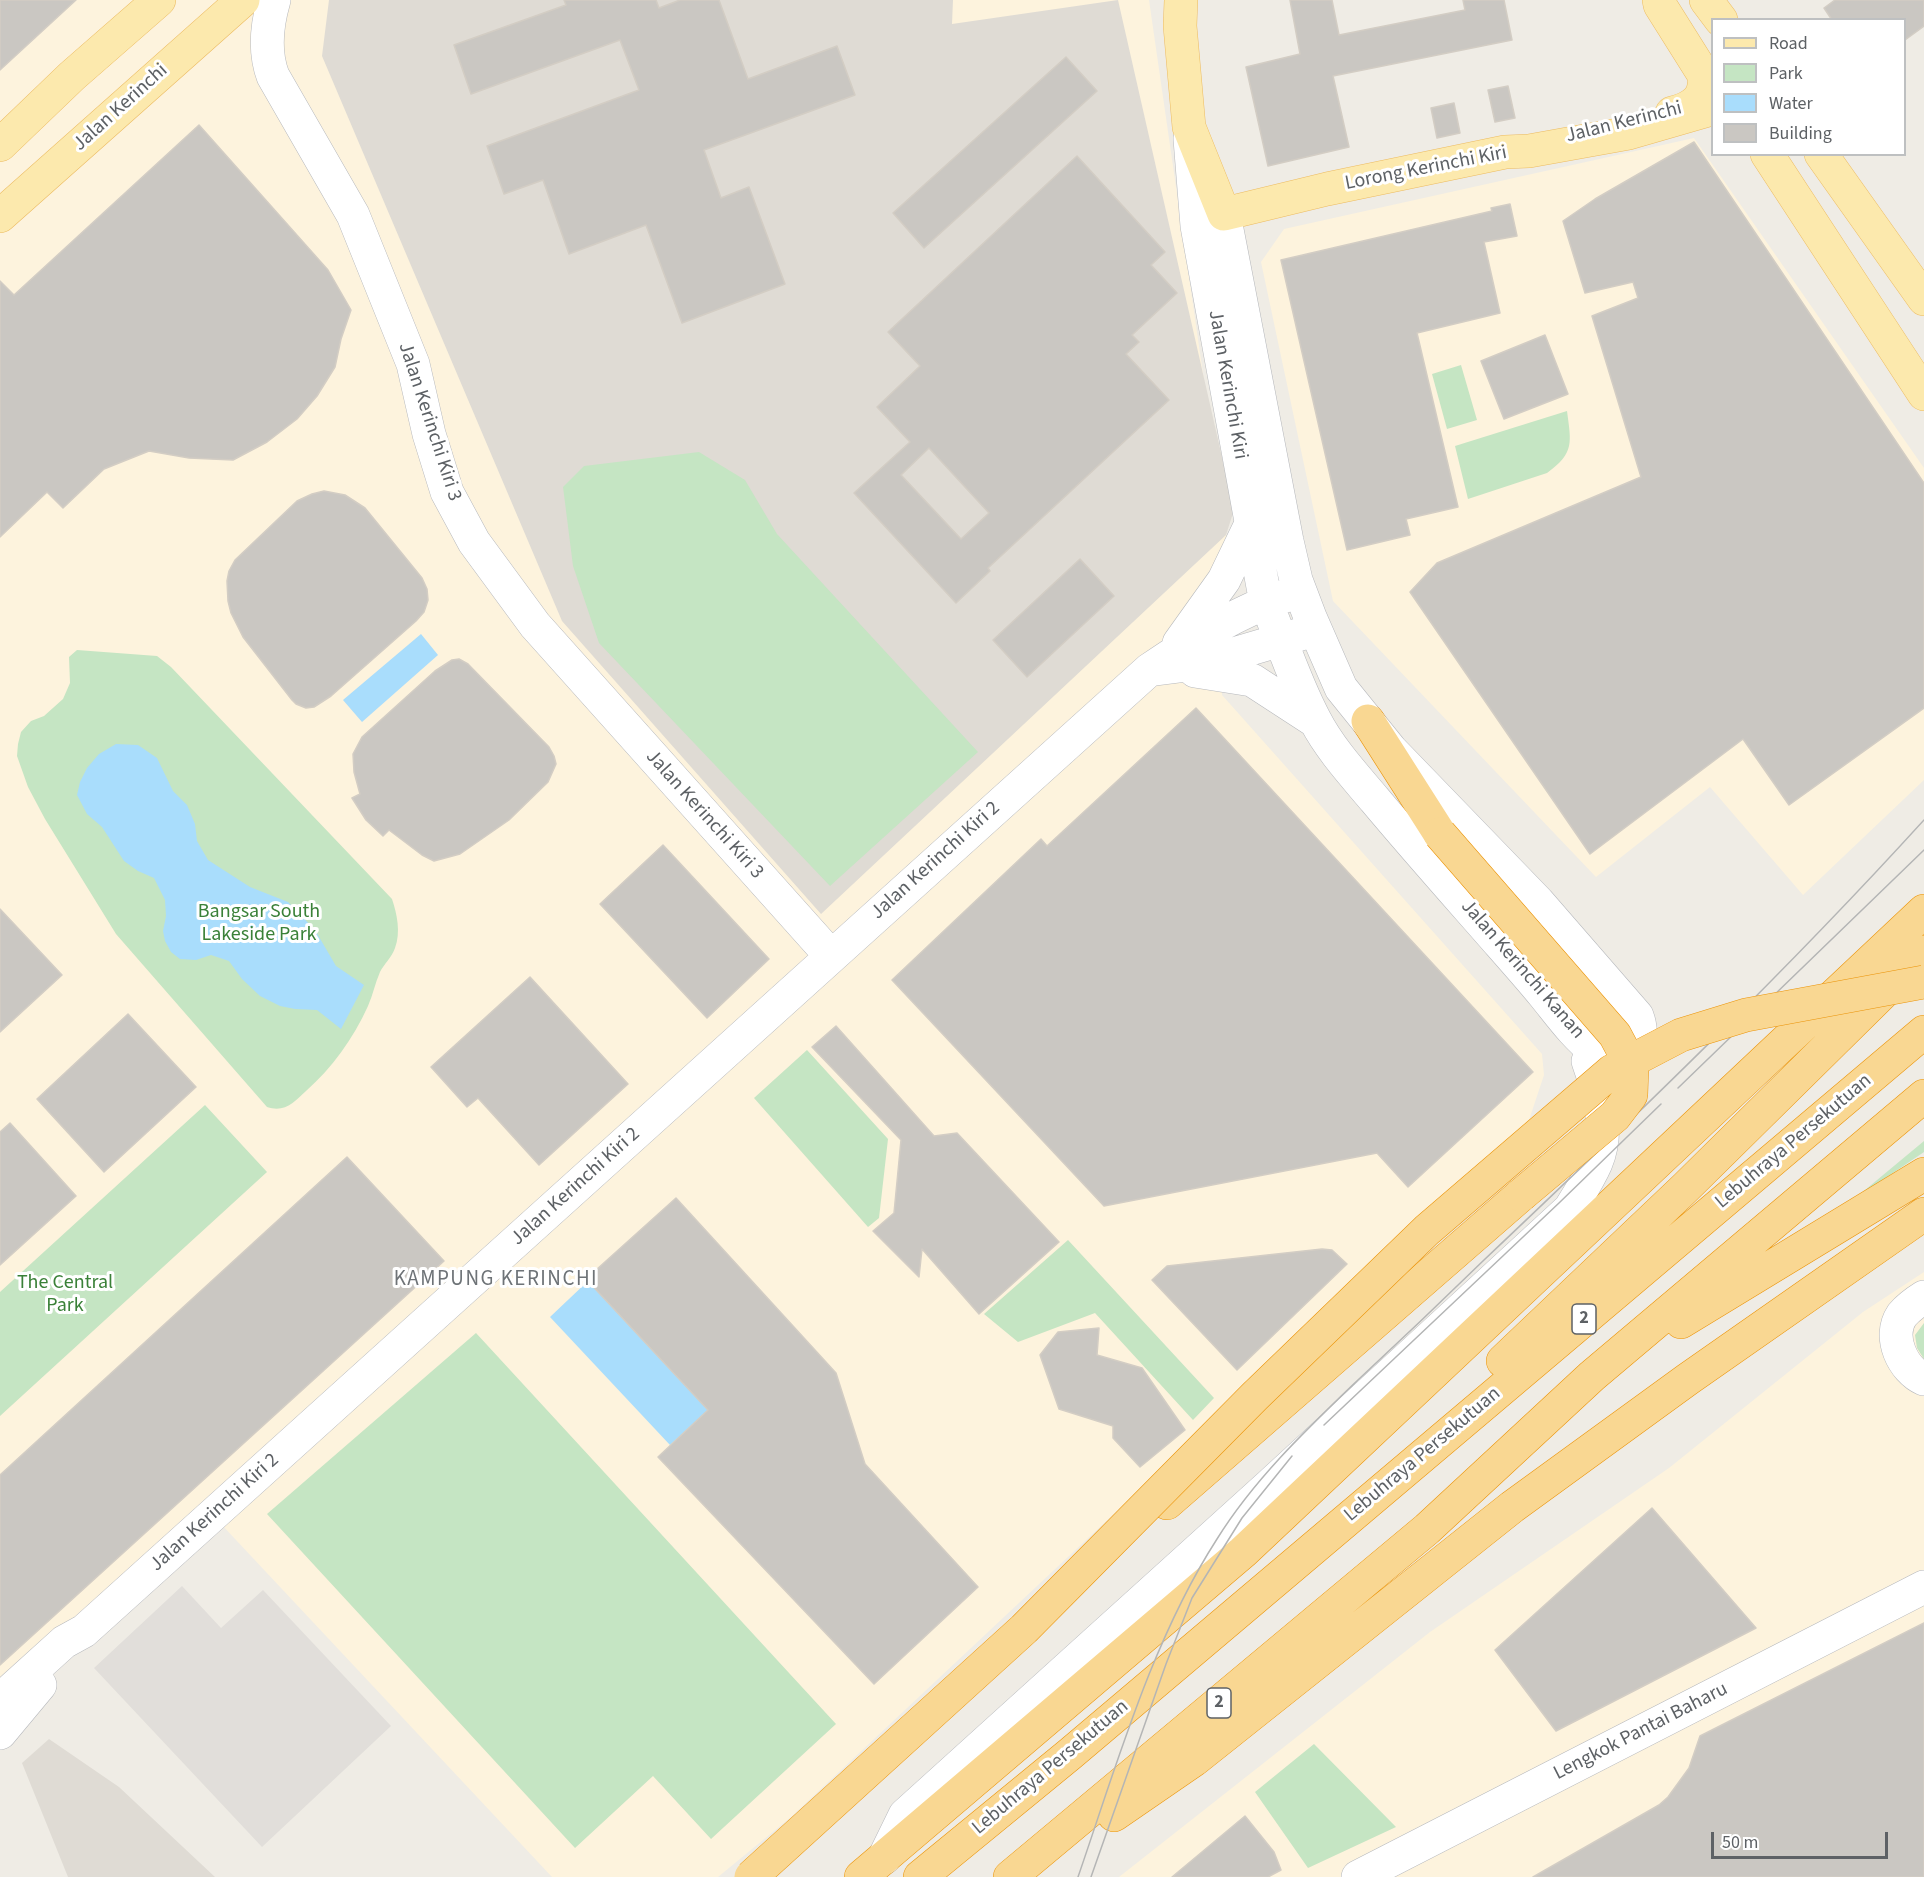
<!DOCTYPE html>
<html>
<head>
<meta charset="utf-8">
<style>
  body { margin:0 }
  #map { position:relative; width:1924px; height:1877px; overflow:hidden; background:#efece5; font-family:"Source Sans 3",sans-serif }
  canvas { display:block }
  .legend { position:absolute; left:1711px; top:18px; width:195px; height:138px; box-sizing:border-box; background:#fff; border:2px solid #bec0c1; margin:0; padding:8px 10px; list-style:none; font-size:18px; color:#5d6165 }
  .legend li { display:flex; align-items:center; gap:12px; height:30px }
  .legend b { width:30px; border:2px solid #bec0c1 }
  .scale { position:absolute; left:1711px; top:1832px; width:177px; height:27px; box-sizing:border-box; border:3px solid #5d6165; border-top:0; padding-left:8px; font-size:18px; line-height:21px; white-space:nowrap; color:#5d6165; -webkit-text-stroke:4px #fff; paint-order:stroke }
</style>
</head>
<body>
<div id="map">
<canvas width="1924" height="1877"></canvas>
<ul class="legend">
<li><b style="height:8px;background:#fce9ad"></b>Road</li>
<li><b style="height:16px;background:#c5e5c3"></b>Park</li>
<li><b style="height:16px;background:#a9ddfc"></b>Water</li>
<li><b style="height:16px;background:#cac7c2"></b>Building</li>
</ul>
<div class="scale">50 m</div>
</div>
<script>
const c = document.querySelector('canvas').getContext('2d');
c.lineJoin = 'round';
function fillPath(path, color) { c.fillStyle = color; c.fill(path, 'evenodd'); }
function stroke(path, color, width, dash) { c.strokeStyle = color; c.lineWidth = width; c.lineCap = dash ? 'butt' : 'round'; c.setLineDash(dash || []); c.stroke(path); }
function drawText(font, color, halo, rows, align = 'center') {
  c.font = font + ' "Source Sans 3",sans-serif'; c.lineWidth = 6; c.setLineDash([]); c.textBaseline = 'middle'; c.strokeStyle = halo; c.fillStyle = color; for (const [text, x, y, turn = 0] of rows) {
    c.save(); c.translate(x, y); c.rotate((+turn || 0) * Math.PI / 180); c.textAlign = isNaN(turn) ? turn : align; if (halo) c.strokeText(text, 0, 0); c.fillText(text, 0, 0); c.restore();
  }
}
fillPath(new Path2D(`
  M 0,0 L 1149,0 L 1227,540 L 1222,695 L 1542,1054 L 1544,1075 L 1527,1126 L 791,1817 L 718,1877 L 552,1877 L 221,1524 L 0,1721 Z
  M 1694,138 L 1924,468 L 1924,780 L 1803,895 L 1710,787 L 1596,877 L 1333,601 L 1261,262 L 1284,229 Z
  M 1924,1272 L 1924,1877 L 1119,1877 L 1430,1632 L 1669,1468 L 1863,1312 Z`), '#fdf3dd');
fillPath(new Path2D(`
  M 182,1586 L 221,1628 L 263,1590 L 391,1726 L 262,1847 L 94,1668 Z`), '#e1deda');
fillPath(new Path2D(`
  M 329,0 L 953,0 L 952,24 L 1118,0 L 1234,510 L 1226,535 L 821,914 L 562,621 L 322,56 Z
  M 49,1739 L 119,1787 L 215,1877 L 68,1877 L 22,1763 Z`), '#dfdbd4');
fillPath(new Path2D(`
  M 1461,365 L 1477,420 L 1447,429 L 1432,374 Z
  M 1567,411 C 1571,442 1575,453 1547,473 L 1468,499 L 1455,446 Z
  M 699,452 L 745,480 L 777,534 L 978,752 L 830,886 L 599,643 L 573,566 L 563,487 L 584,466 Z
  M 77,650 L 157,656 L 171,667 L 392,899 C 397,914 401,932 395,948 C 392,957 384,964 380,972 C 375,983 373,995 368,1006 C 353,1039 332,1068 306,1091 C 294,1102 285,1113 267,1107 L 116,934 L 45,819 L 28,787 L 17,756 L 18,744 L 21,732 L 31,721 L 44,716 L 63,699 L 70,683 L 69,657 Z
  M 807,1050 L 888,1139 L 879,1218 L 868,1227 L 754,1098 Z
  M 205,1105 L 267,1172 L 0,1416 L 0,1292 Z
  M 1924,1141 L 1924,1152 L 1853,1200 Z
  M 1068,1240 L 1214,1398 L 1193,1420 L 1095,1313 L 1018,1342 L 984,1314 Z
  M 1924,1323 L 1924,1359 L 1917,1348 L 1915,1335 Z
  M 476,1333 L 836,1724 L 711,1839 L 653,1776 L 575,1848 L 267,1514 Z
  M 1314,1744 L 1396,1827 L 1308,1868 L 1255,1792 Z`), '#c5e5c3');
fillPath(new Path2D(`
  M 421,634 L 438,655 L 362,722 L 343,700 Z
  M 116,744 L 138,745 L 157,758 L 173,791 L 187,805 L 195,824 L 197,841 L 208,860 L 250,887 L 288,902 L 315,930 L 336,966 L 364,985 L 341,1029 L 317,1010 L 295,1009 L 280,1006 L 260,996 L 242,979 L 229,961 L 211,955 L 196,960 L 180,959 L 171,952 L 165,941 L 163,931 L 166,916 L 165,900 L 154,878 L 138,871 L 124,861 L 102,827 L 87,814 L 77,795 L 80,782 L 87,768 L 99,754 Z
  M 588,1281 L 708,1410 L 670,1445 L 550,1317 Z`), '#a9ddfc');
const building = new Path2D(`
  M 0,0 L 76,0 L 0,70 Z
  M 564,0 L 656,0 L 659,8 L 680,0 L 719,0 L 748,79 L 837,46 L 855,95 L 704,150 L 721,198 L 749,187 L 785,284 L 682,323 L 646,225 L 569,254 L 543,180 L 504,194 L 487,146 L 639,90 L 620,40 L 471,94 L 454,45 L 566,5 Z
  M 1290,0 L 1332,0 L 1339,35 L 1465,10 L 1463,0 L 1504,0 L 1512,40 L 1333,76 L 1349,147 L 1268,166 L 1246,67 L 1300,54 Z
  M 1835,0 L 1924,0 L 1924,26 L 1905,40 L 1905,20 L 1832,20 L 1824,8 Z
  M 1066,57 L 1097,91 L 924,248 L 893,213 Z
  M 1508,86 L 1515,118 L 1495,122 L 1488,90 Z
  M 1454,103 L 1460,133 L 1437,138 L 1431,108 Z
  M 199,125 L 328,270 L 351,310 L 341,339 L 335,367 L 317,396 L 297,419 L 267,442 L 233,460 L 189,458 L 149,451 L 104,469 L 63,508 L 47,492 L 0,537 L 0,281 L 14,295 Z
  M 1694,142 L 1924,483 L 1924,708 L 1789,805 L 1743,739 L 1590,854 L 1410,592 L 1437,563 L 1641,477 L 1592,316 L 1638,298 L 1633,282 L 1585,293 L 1563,221 L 1595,199 Z
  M 1077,156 L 1165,252 L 1151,265 L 1177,293 L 1132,335 L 1139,342 L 1126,354 L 1169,400 L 988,568 L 990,571 L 956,603 L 854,493 L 910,442 L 877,407 L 920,366 L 888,332 ZM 929,448 L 989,513 L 961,539 L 901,475 Z
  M 1510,204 L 1517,236 L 1484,242 L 1500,313 L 1417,333 L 1458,507 L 1406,519 L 1410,535 L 1347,550 L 1281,260 L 1492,211 L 1491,208 Z
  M 1545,335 L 1568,394 L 1504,419 L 1481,361 Z
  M 324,491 L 345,495 L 365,508 L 422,578 L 427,589 L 428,600 L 424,612 L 416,621 L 331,696 L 314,707 L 306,708 L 296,704 L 292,700 L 243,637 L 231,613 L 228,601 L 227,581 L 229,571 L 235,560 L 297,501 L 312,494 Z
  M 1080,559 L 1114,596 L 1027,677 L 993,640 Z
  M 459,659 L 468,664 L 549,747 L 554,756 L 556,764 L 548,782 L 509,820 L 460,854 L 434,861 L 422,855 L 389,830 L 383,836 L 366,820 L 352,798 L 360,794 L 354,772 L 353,754 L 362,737 L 435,671 L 452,660 Z
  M 1196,708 L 1533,1072 L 1408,1187 L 1377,1153 L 1104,1206 L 892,980 L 1041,839 L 1047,846 Z
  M 663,845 L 769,959 L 707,1018 L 600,904 Z
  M 0,909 L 62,975 L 0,1032 Z
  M 530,977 L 628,1084 L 539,1165 L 478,1098 L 467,1107 L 431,1067 Z
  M 128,1014 L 196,1087 L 104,1172 L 37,1099 Z
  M 836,1026 L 934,1136 L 957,1133 L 1059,1242 L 979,1314 L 922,1249 L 919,1277 L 873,1231 L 894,1213 L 901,1140 L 812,1047 Z
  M 10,1123 L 76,1196 L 0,1265 L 0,1132 Z
  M 347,1157 L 444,1261 L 0,1665 L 0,1475 Z
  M 676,1198 L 836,1373 L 865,1464 L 978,1587 L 874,1684 L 658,1457 L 708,1410 L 586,1279 Z
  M 1322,1249 L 1332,1250 L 1347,1264 L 1237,1370 L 1152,1280 L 1167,1266 Z
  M 1099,1328 L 1097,1355 L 1142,1368 L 1185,1430 L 1140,1467 L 1113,1438 L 1113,1426 L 1059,1409 L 1040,1355 L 1058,1332 Z
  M 1652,1508 L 1756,1628 L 1556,1731 L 1495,1650 Z
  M 1924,1623 L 1924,1877 L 1533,1877 L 1659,1805 L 1668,1797 L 1689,1768 L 1700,1736 Z
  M 1245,1816 L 1274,1852 L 1281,1870 L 1268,1877 L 1172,1877 Z`);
fillPath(building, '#cac7c2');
stroke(building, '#d3cdc4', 1.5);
const minor = new Path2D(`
  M 274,0 C 267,24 264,52 273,76 L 353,215 L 413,364 L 429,434 L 447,492 L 474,542 L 535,625 L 831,956
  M 1190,139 L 1197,226 L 1263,587 L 1266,602 C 1282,641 1295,683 1315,720 C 1330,749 1354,775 1375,800 C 1416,849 1458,896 1500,944 C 1515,961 1530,978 1544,995 C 1561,1016 1575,1036 1596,1052 C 1627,1074 1649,1047 1637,1016 L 1538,902 L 1391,750 L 1341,688 L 1310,617 L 1296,580 L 1287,541 L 1224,214
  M 1179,643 L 1224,580 L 1252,522
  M 1156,669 L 1203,663 L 1301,634
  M 1195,671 L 1252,680 L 1315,721
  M 1924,1297 C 1916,1302 1908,1308 1902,1315 C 1887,1337 1903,1370 1924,1379
  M 0,1700 L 64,1642 L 84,1631 L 1149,670 C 1193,640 1237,611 1288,595
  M 0,1733 L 40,1685
  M 884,1858 L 905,1815 L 1270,1485 L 1570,1209 C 1579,1194 1589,1179 1596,1163 C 1610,1130 1599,1092 1588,1061
  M 1358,1877 L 1924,1587`);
const major = new Path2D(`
  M 1181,0 L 1180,26 L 1189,127 L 1224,214 L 1327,189 L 1505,152 L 1529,151 L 1629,133 L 1712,109
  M 1659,0 L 1660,5 L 1704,75 C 1707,98 1693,108 1672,113
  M 1706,0 L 1721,20
  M 0,145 L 72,76 L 159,0
  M 1767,154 L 1924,394
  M 1821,154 L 1924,299
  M 0,216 L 243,0`);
const highway = new Path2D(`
  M 1368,721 L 1440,834
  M 1681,1322 L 1924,1174
  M 1503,1361 L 1685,1188 L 1924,952
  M 1167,1503 L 1521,1195
  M 1114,1815 L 1194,1760 L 1512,1507 L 1688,1379 L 1924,1214
  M 861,1877 L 1243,1552 L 1924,911
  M 920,1877 L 1070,1754 L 1924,1032
  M 1010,1877 L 1427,1529 L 1592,1376 L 1924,1096`);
stroke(minor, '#b6b8bc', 34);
stroke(major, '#ecbb61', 34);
stroke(highway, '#eb9409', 34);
stroke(minor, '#fff', 33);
stroke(major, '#fce9ad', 33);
stroke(highway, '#f9d792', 33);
stroke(new Path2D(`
  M 1678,1088 L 1924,850
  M 1324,1425 L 1559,1203 L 1661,1104
  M 1078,1877 C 1117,1764 1152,1640 1217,1539 C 1255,1478 1308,1428 1359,1379 C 1401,1340 1443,1300 1484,1260 C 1635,1117 1784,974 1924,820
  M 1091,1877 L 1166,1664 L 1192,1598 L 1242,1518 L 1292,1456`), '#b4b5b5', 1.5);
const highwayBridge = new Path2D(`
  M 1440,834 L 1615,1035 L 1632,1067 L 1631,1095 L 1615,1116 L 1521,1195
  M 751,1877 L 1024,1629 L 1255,1396 L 1427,1230 L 1612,1071 L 1681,1035 L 1746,1015 L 1924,982`);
stroke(highwayBridge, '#eb9409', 34, []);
stroke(highwayBridge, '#f9d792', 33);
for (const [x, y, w] of [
  [1584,1319,24],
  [1219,1703,24]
]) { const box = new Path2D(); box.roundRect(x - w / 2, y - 15, w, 30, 4.5); c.fillStyle = '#fff'; c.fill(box); stroke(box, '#5d6165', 1.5); }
drawText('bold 18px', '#5d6165', null, [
  ["2",1584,1319],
  ["2",1219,1703]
]);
drawText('20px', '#5d6165', '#fff', [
  ["Jalan Kerinchi",121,108,-42],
  ["Jalan Kerinchi",1624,123,-14],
  ["Lorong Kerinchi Kiri",1426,169,-11],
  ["Jalan Kerinchi Kiri",1227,385,80],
  ["Jalan Kerinchi Kiri 3",429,422,72],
  ["Jalan Kerinchi Kiri 3",704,815,48],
  ["Jalan Kerinchi Kiri 2",936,861,-42],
  ["Jalan Kerinchi Kanan",1522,970,49],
  ["Lebuhraya Persekutuan",1794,1142,-40],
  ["Jalan Kerinchi Kiri 2",576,1187,-42],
  ["Lebuhraya Persekutuan",1423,1455,-40],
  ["Jalan Kerinchi Kiri 2",215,1513,-42],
  ["Lengkok Pantai Baharu",1641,1732,-27],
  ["Lebuhraya Persekutuan",1051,1768,-40]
]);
drawText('20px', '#3a8138', '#fff', [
  ["Bangsar South",259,913],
  ["Lakeside Park",259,936],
  ["The Central",65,1284],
  ["Park",65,1307]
]);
c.letterSpacing = '1.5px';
drawText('21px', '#6e7377', '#fff', [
  ["KAMPUNG KERINCHI",496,1280]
]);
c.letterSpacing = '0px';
</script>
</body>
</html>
